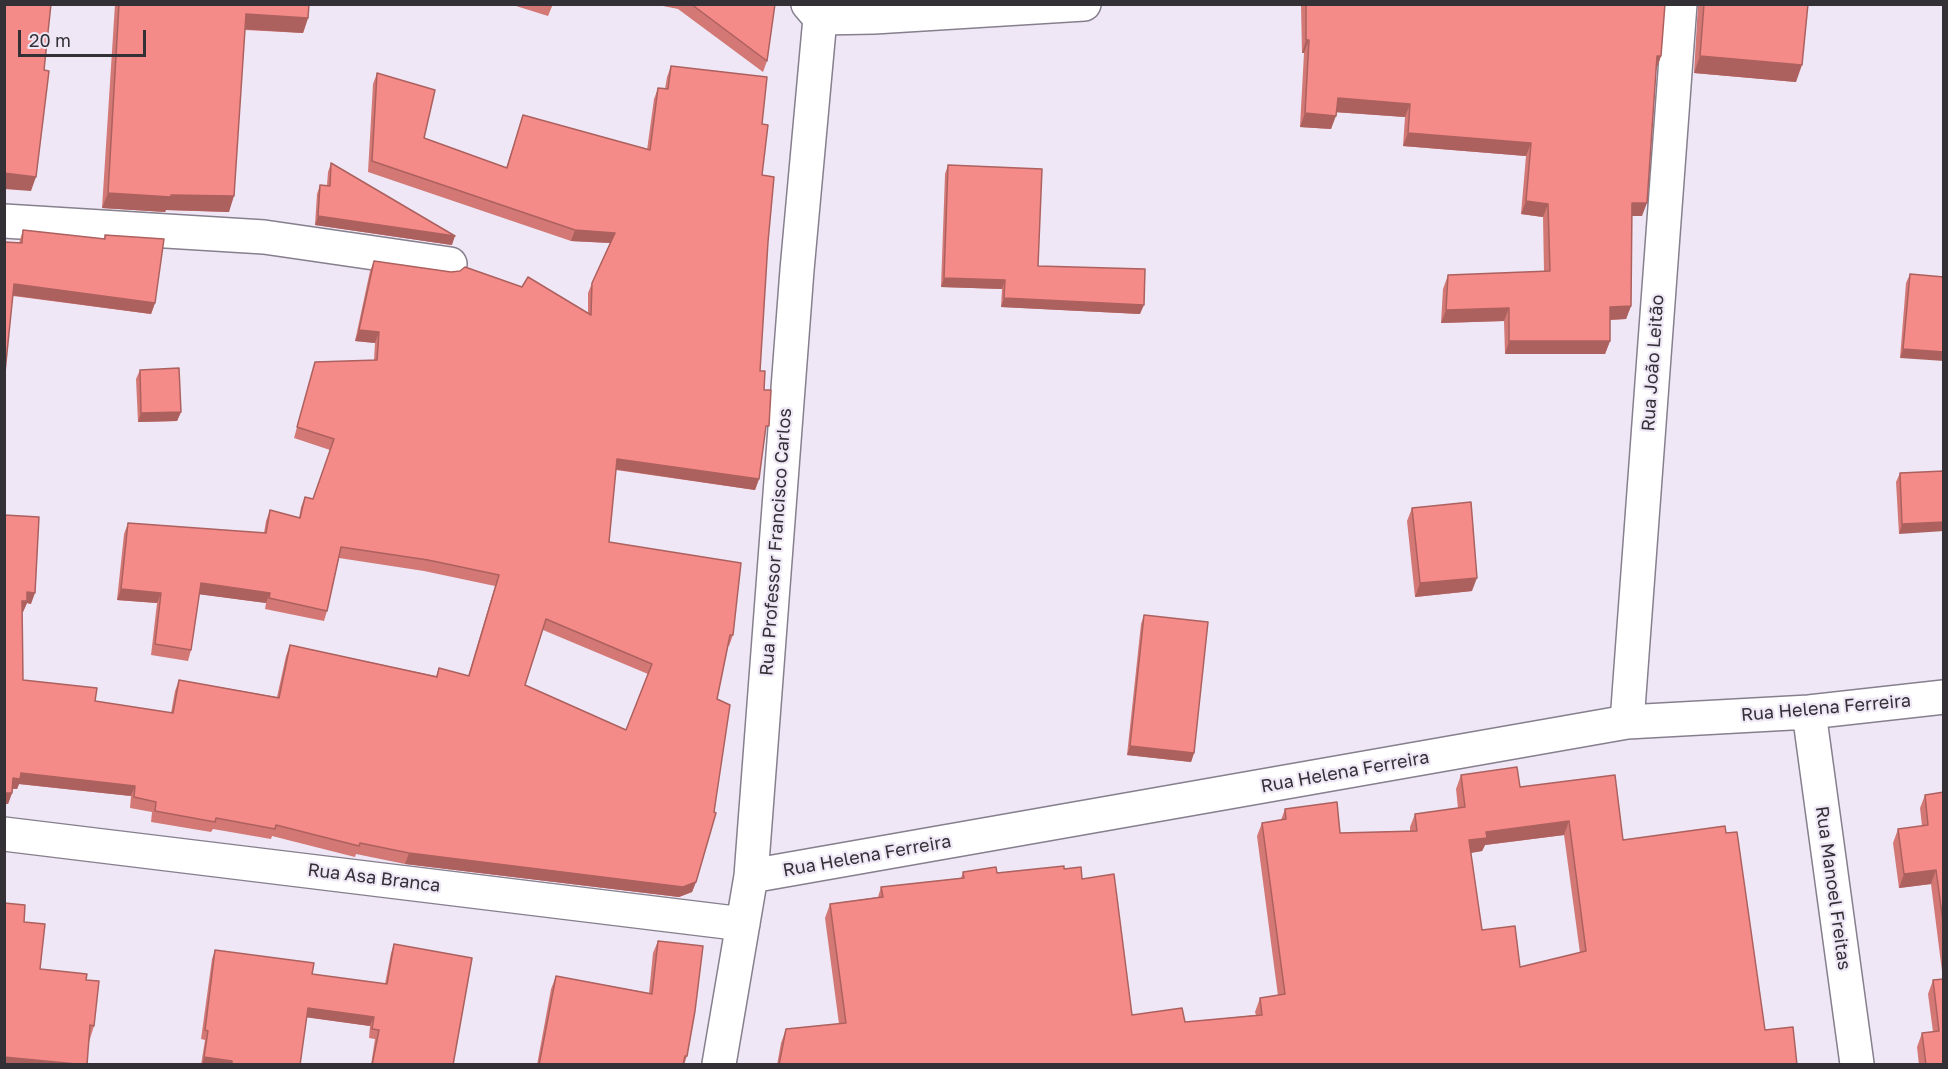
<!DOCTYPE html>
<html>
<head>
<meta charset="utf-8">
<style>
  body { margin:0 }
  #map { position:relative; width:1948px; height:1069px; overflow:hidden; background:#efe7f6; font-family:"Golos Text",sans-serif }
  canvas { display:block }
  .frame { position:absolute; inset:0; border:6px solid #333036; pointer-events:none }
  .scale { position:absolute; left:18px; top:30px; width:128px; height:27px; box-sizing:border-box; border:3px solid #333036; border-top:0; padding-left:8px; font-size:18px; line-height:21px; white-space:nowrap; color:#333036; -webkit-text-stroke:4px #efe7f6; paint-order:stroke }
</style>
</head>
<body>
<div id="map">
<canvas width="1948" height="1069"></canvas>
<div class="frame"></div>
<div class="scale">20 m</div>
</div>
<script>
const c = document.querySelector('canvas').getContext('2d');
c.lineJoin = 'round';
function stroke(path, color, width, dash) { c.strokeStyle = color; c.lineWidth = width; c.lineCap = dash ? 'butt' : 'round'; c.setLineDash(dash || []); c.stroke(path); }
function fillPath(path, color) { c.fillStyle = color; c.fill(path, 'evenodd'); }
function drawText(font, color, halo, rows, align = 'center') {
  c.font = font + ' "Golos Text",sans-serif'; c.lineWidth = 4.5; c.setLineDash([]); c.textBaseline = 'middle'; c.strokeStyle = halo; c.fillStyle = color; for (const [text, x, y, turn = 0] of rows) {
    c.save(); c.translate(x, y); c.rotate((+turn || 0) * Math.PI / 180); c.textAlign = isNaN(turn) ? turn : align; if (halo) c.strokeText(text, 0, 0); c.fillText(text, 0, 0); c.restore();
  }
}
const street = new Path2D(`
  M 808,4 L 820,18 L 874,17 L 1084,4
  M 4,221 L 264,237 L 450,264
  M 1809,712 L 1857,1064
  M 1627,722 L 1680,4
  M 4,834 L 743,924
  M 751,876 L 1627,722 L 1809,712 L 1944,697
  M 719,1064 L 751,876 L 797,270 L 820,18`);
stroke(street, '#867f8d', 36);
stroke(street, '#fff', 33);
fillPath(new Path2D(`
  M 115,4 L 309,4 L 308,18 L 303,33 L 245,30 L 229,212 L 166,210 L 165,212 L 102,208 Z
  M 517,4 L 553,4 L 548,16 L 516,6 Z
  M 653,4 L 775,4 L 767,61 L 763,72 L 678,9 Z
  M 1301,4 L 1665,4 L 1661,56 L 1656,70 L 1642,216 L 1632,216 L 1631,306 L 1626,319 L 1610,320 L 1610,341 L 1605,354 L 1505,354 L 1504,321 L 1441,323 L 1443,289 L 1448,275 L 1544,272 L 1543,217 L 1521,214 L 1526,156 L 1403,146 L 1405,117 L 1336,112 L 1331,129 L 1300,127 L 1304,53 L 1302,53 Z
  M 1698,4 L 1808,4 L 1796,82 L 1694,73 Z
  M 671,66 L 762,124 L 762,175 L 768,242 L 760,371 L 764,390 L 764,437 L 759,479 L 755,490 L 616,470 L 609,542 L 733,635 L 729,646 L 728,646 L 717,699 L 696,882 L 692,892 L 679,897 L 405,864 L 356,854 L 355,857 L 272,836 L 271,839 L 213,829 L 211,832 L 151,822 L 152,812 L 130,808 L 131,796 L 19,784 L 17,789 L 13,789 L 12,793 L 8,804 L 4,515 L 31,604 L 27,603 L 23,612 L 22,612 L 23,680 L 95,701 L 171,713 L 175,691 L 179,680 L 277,697 L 286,656 L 290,645 L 436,676 L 439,668 L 468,676 L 495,586 L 424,571 L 339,558 L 327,611 L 324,621 L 265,609 L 266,603 L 199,594 L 191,650 L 188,661 L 151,655 L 157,603 L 117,600 L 124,534 L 128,523 L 264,533 L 266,521 L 270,510 L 299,518 L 301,507 L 305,497 L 313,499 L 330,450 L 294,438 L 312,373 L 315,362 L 374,360 L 375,343 L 355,341 L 370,271 L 374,261 L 588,313 L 588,293 L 592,283 L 610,243 L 571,241 L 368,172 L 373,84 L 377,73 L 424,138 L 506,168 L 523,115 L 647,150 L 654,99 L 658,88 L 665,89 L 667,77 ZM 543,630 L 648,674 L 626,730 L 525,685 Z
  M 331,163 L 452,245 L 315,225 L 317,194 L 320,185 L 327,185 L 328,172 Z
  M 948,165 L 1038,266 L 1140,314 L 1001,307 L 1002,289 L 941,287 L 945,174 Z
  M 23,230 L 104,239 L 105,235 L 155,303 L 151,314 L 13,296 L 4,242 L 19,243 Z
  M 1910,274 L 1944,277 L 1900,358 L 1906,283 Z
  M 140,370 L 181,412 L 177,421 L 138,422 L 136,379 Z
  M 1944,471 L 1899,534 L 1896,482 L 1900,473 Z
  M 1412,508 L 1472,591 L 1415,597 L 1407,521 Z
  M 1144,615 L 1194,753 L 1191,762 L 1127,755 L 1141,624 Z
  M 1461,775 L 1520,787 L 1623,840 L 1765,1030 L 1797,1065 L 777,1065 L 781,1043 L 786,1029 L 839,1024 L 825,918 L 830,904 L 878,897 L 881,887 L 961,878 L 963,872 L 997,873 L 1064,869 L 1082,879 L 1132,1015 L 1185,1022 L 1256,1015 L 1255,1012 L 1260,998 L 1278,996 L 1257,836 L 1262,823 L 1281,820 L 1285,809 L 1340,833 L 1410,831 L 1410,827 L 1415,814 L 1458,808 L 1456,789 ZM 1564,835 L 1580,953 L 1520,967 L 1482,930 L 1471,853 L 1482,851 L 1485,845 Z
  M 1944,792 L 1944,1065 L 1919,1065 L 1917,1047 L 1922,1033 L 1933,1032 L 1928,994 L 1933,980 L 1943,979 L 1931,884 L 1899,888 L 1893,843 L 1898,829 L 1922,826 L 1920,808 L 1925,795 Z
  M 24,922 L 40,969 L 86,980 L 94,1026 L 89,1042 L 4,1065 Z
  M 658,941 L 687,1056 L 684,1065 L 537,1065 L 551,989 L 556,976 L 649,993 L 653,953 Z
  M 394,944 L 453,1065 L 371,1065 L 375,1039 L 369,1038 L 370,1026 L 306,1017 L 300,1065 L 201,1065 L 205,1040 L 201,1039 L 212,959 L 215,950 L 312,974 L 385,984 L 391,953 Z`), '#d37875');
fillPath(new Path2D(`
  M 246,14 L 308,18 L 303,33 L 240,29 Z
  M 1306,40 L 1309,40 L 1304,53 L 1302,53 Z
  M 1657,56 L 1661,56 L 1656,70 Z
  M 1700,56 L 1802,65 L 1796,82 L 1694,73 Z
  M 1338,98 L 1410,104 L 1405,117 L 1333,112 Z
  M 1305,113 L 1336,116 L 1331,129 L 1300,127 Z
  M 1408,133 L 1531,143 L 1526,156 L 1403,146 Z
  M 4,173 L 36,177 L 31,191 L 4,189 Z
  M 108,193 L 234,196 L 229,212 L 166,210 L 165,212 L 102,208 Z
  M 1526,201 L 1548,204 L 1543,217 L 1521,214 Z
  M 1632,203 L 1647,203 L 1642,216 L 1627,216 Z
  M 318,216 L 455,236 L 452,245 L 315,225 Z
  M 575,230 L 615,233 L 611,243 L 571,241 Z
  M 944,278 L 1005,280 L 1002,289 L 941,287 Z
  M 14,284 L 155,303 L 151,314 L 10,295 Z
  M 1004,298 L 1144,305 L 1140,314 L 1001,307 Z
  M 1631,306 L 1626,319 L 1605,320 L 1610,307 Z
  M 1509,308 L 1504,321 L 1441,323 L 1446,310 Z
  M 359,330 L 379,332 L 375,343 L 355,341 Z
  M 1509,341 L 1610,341 L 1605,354 L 1505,354 Z
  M 1903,349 L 1944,352 L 1944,361 L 1900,358 Z
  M 181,412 L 177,421 L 138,422 L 141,413 Z
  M 617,459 L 759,479 L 755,490 L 613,469 Z
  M 1944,522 L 1944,531 L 1899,534 L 1902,524 Z
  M 1477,578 L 1472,591 L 1415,597 L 1420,583 Z
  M 201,583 L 270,593 L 266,603 L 197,594 Z
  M 121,589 L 161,593 L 157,603 L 117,600 Z
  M 27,592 L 35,593 L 31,604 L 27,603 L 23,612 L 18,612 L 22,601 Z
  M 1130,746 L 1194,753 L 1191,762 L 1127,755 Z
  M 21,773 L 135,786 L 131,796 L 19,784 L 17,789 L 9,788 L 13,778 Z
  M 4,793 L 12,793 L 8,804 L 4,804 Z
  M 1569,821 L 1564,835 L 1485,845 L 1482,851 L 1464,854 L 1469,840 L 1486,832 Z
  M 409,853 L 696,882 L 692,892 L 679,897 L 405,864 Z
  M 1936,870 L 1931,884 L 1899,888 L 1904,874 Z
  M 308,1008 L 374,1017 L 370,1026 L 304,1017 Z
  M 4,1057 L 83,1065 L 4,1065 Z
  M 204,1057 L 232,1061 L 231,1065 L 202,1065 Z`), '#ac615f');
const building = new Path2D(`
  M 4,4 L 51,4 L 44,70 L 49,71 L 36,177 L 4,173 Z
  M 119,4 L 309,4 L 308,18 L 246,14 L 234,196 L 171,195 L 171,197 L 108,193 Z
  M 691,4 L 775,4 L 767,61 Z
  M 1306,4 L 1665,4 L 1661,56 L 1657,56 L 1647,203 L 1632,203 L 1631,306 L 1610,307 L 1610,341 L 1509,341 L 1509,308 L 1446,310 L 1448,275 L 1550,271 L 1548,204 L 1526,201 L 1531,143 L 1408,133 L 1410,104 L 1338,98 L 1336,116 L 1305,113 L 1309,40 L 1306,40 Z
  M 1704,4 L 1808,4 L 1802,65 L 1700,56 Z
  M 671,66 L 767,77 L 762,124 L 768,125 L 762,175 L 774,177 L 768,242 L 760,371 L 765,371 L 764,390 L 771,390 L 769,426 L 766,426 L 759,479 L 617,459 L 609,542 L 741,563 L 733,635 L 730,635 L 717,699 L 730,705 L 714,812 L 716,813 L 696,882 L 683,887 L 409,853 L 360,843 L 359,846 L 276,825 L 275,829 L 216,818 L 215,822 L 155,811 L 156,802 L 134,797 L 135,786 L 21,773 L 20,779 L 13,778 L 12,793 L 4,793 L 4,515 L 39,517 L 35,593 L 27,592 L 27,601 L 22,601 L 23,680 L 97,688 L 95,701 L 173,713 L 179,680 L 279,698 L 290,645 L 437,677 L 439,668 L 469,676 L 499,575 L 428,560 L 341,547 L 327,611 L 269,598 L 270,593 L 201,583 L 191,650 L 155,644 L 161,593 L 121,589 L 128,523 L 266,533 L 270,510 L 300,518 L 305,497 L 313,499 L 334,439 L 297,427 L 315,362 L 377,360 L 379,332 L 359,330 L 374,261 L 451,272 L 460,271 L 465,267 L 522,287 L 528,277 L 591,315 L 592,283 L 615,233 L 575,230 L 372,161 L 377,73 L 435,90 L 424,138 L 507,168 L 523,115 L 650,150 L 658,88 L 668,89 ZM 546,619 L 652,664 L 626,730 L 525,685 Z
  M 331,163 L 455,236 L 318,216 L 320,185 L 330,186 Z
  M 948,165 L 1042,169 L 1038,266 L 1145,269 L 1144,305 L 1004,298 L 1005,280 L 944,278 Z
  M 23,230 L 105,239 L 105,235 L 164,239 L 155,303 L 14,284 L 4,382 L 4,242 L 22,243 Z
  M 1910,274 L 1944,277 L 1944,352 L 1903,349 Z
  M 179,368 L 181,412 L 141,413 L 140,370 Z
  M 1944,471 L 1944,522 L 1902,524 L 1900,473 Z
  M 1471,502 L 1477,578 L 1420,583 L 1412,508 Z
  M 1144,615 L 1208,622 L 1194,753 L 1130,746 Z
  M 1517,767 L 1520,787 L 1615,775 L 1623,840 L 1725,826 L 1726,833 L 1737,832 L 1765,1030 L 1793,1027 L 1797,1065 L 779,1065 L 786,1029 L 846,1023 L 830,904 L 883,897 L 881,887 L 964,878 L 963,872 L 996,867 L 997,873 L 1064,866 L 1064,869 L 1081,867 L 1082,879 L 1114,874 L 1132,1015 L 1182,1008 L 1185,1022 L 1262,1015 L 1260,998 L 1285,994 L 1262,823 L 1286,819 L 1285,809 L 1337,802 L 1340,833 L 1417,831 L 1415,814 L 1465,807 L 1461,775 ZM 1569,821 L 1586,951 L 1520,967 L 1515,926 L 1482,930 L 1469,840 L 1487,838 L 1486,832 Z
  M 1944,792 L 1944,929 L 1936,870 L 1904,874 L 1898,829 L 1928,825 L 1925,795 Z
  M 4,903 L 25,905 L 24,922 L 45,924 L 40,969 L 87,974 L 86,980 L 99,981 L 94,1026 L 90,1025 L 87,1065 L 4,1057 Z
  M 658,941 L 703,946 L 695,1011 L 687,1056 L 685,1056 L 683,1065 L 539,1065 L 556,976 L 652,994 Z
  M 394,944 L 472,958 L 453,1065 L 372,1065 L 379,1030 L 372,1029 L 374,1017 L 308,1008 L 300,1065 L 232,1065 L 232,1061 L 204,1057 L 208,1031 L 205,1030 L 215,950 L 314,963 L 312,974 L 387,984 Z
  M 1944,979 L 1944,1065 L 1926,1065 L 1922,1033 L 1939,1031 L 1933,980 Z`);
fillPath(building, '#f58b88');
stroke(building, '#ac615f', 1.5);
drawText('18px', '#333036', '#efe7f6', [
  ["Rua João Leitão",1653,363,-86],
  ["Rua Professor Francisco Carlos",776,542,-86],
  ["Rua Helena Ferreira",1826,708,-5],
  ["Rua Helena Ferreira",1345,772,-10],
  ["Rua Helena Ferreira",867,856,-10],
  ["Rua Asa Branca",374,878,7],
  ["Rua Manoel Freitas",1833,888,82]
]);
</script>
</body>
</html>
